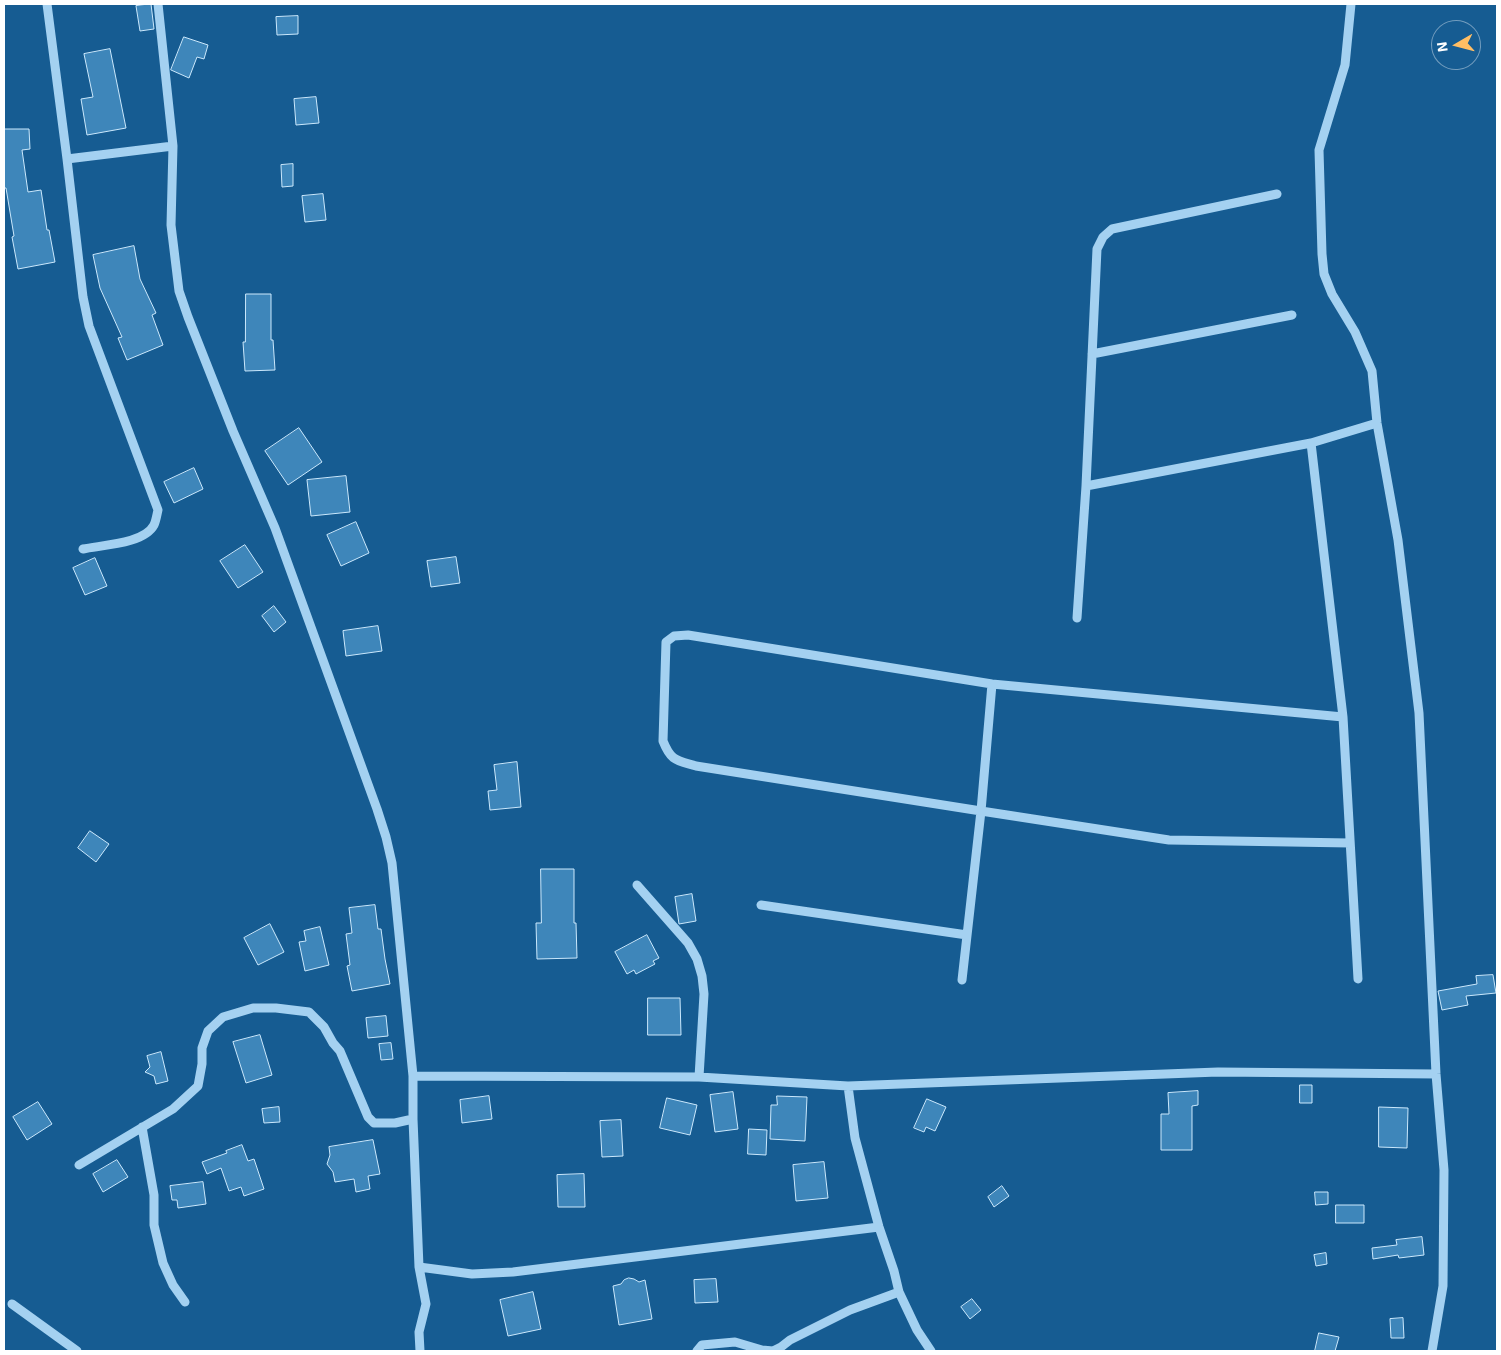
<!DOCTYPE html>
<html>
<head>
<meta charset="utf-8">
<style>
  body { margin:0 }
  #map { position:relative; width:1501px; height:1355px; overflow:hidden; background:#165c92; font-family:"Exo 2",sans-serif }
  canvas { display:block }
  .frame { position:absolute; inset:0; border:5px solid #fff; pointer-events:none }
  .north { position:absolute; left:1431px; top:20px; width:50px; height:50px; box-sizing:border-box; background:#165c92; border:1px solid #739dbe; border-radius:50%; rotate:262deg; font-size:14px; font-weight:700; line-height:20px; text-align:center; color:#fff }
  .north::after { content:''; display:block; margin:auto; width:18px; height:22px; background:#ffbe64; clip-path:polygon(50% 0,100% 100%,50% 72%,0 100%) }
</style>
</head>
<body>
<div id="map">
<canvas width="1501" height="1355"></canvas>
<div class="frame"></div>
<div class="north">N</div>
</div>
<script>
const c = document.querySelector('canvas').getContext('2d');
c.lineJoin = 'round';
function fillPath(path, color) { c.fillStyle = color; c.fill(path, 'evenodd'); }
function stroke(path, color, width, dash) { c.strokeStyle = color; c.lineWidth = width; c.lineCap = dash ? 'butt' : 'round'; c.setLineDash(dash || []); c.stroke(path); }
const building = new Path2D(`
  M 151,4 L 154,29 L 140,31 L 136,6 Z
  M 298,16 L 298,34 L 277,35 L 276,17 Z
  M 184,37 L 208,45 L 204,59 L 197,57 L 189,78 L 171,70 Z
  M 110,49 L 126,128 L 87,135 L 81,99 L 93,97 L 84,54 Z
  M 316,97 L 319,123 L 296,125 L 294,99 Z
  M 4,129 L 29,129 L 30,149 L 22,150 L 28,192 L 41,190 L 47,230 L 49,230 L 55,262 L 18,269 L 12,237 L 14,236 L 6,188 L 4,188 Z
  M 293,164 L 293,186 L 282,187 L 281,165 Z
  M 323,194 L 326,220 L 305,222 L 302,196 Z
  M 134,246 L 140,279 L 156,313 L 152,315 L 163,345 L 127,360 L 118,338 L 122,337 L 100,288 L 93,255 Z
  M 246,294 L 271,294 L 271,340 L 273,340 L 275,370 L 245,371 L 243,342 L 245,342 Z
  M 299,428 L 322,462 L 288,485 L 265,451 Z
  M 194,468 L 203,489 L 174,503 L 164,482 Z
  M 346,476 L 350,512 L 311,516 L 307,480 Z
  M 356,522 L 369,553 L 341,566 L 327,535 Z
  M 245,545 L 263,572 L 238,588 L 220,561 Z
  M 456,557 L 460,583 L 431,587 L 427,561 Z
  M 95,558 L 107,586 L 85,595 L 73,568 Z
  M 274,606 L 286,622 L 274,632 L 262,616 Z
  M 378,626 L 382,651 L 346,656 L 343,631 Z
  M 517,762 L 521,807 L 490,810 L 488,791 L 497,790 L 494,765 Z
  M 90,831 L 109,844 L 96,862 L 78,848 Z
  M 541,869 L 574,869 L 574,923 L 576,923 L 577,958 L 537,959 L 536,923 L 541,923 Z
  M 692,894 L 696,921 L 679,924 L 675,897 Z
  M 375,905 L 378,929 L 381,929 L 385,959 L 390,984 L 352,991 L 347,966 L 350,965 L 346,934 L 352,933 L 349,908 Z
  M 270,924 L 284,952 L 258,965 L 244,938 Z
  M 320,927 L 329,965 L 305,971 L 299,942 L 306,941 L 304,931 Z
  M 647,935 L 659,958 L 653,961 L 655,964 L 636,974 L 634,970 L 627,974 L 615,952 Z
  M 1493,975 L 1496,993 L 1466,996 L 1468,1005 L 1442,1010 L 1438,991 L 1477,984 L 1476,976 Z
  M 648,998 L 680,998 L 681,1035 L 648,1035 Z
  M 386,1016 L 388,1036 L 368,1038 L 366,1018 Z
  M 260,1035 L 272,1075 L 246,1083 L 233,1042 Z
  M 391,1043 L 393,1059 L 381,1060 L 379,1044 Z
  M 161,1052 L 168,1081 L 156,1084 L 154,1076 L 145,1072 L 150,1067 L 147,1056 Z
  M 1300,1085 L 1312,1085 L 1312,1103 L 1300,1103 Z
  M 1198,1091 L 1198,1105 L 1192,1106 L 1192,1150 L 1161,1150 L 1161,1114 L 1169,1114 L 1168,1093 Z
  M 733,1092 L 738,1129 L 715,1132 L 710,1095 Z
  M 489,1096 L 492,1119 L 462,1123 L 460,1100 Z
  M 777,1096 L 807,1097 L 805,1141 L 770,1139 L 771,1105 L 777,1105 Z
  M 667,1098 L 697,1105 L 690,1135 L 660,1128 Z
  M 927,1099 L 946,1107 L 935,1131 L 926,1127 L 924,1132 L 914,1128 Z
  M 38,1102 L 52,1124 L 27,1140 L 13,1117 Z
  M 279,1107 L 280,1122 L 264,1123 L 262,1109 Z
  M 1379,1107 L 1408,1108 L 1407,1148 L 1379,1147 Z
  M 621,1120 L 623,1156 L 602,1157 L 600,1121 Z
  M 749,1129 L 767,1130 L 766,1155 L 748,1154 Z
  M 373,1140 L 380,1174 L 368,1176 L 370,1189 L 356,1192 L 354,1179 L 335,1182 L 333,1172 L 327,1164 L 330,1155 L 329,1147 Z
  M 242,1145 L 248,1161 L 254,1159 L 264,1189 L 244,1196 L 241,1187 L 229,1191 L 221,1168 L 207,1174 L 202,1162 L 227,1153 L 226,1151 Z
  M 117,1160 L 128,1177 L 103,1192 L 93,1174 Z
  M 824,1162 L 828,1198 L 796,1201 L 793,1165 Z
  M 584,1174 L 585,1207 L 558,1207 L 557,1175 Z
  M 203,1182 L 206,1204 L 178,1208 L 177,1200 L 172,1200 L 170,1186 Z
  M 1002,1186 L 1009,1196 L 994,1207 L 988,1197 Z
  M 1315,1192 L 1328,1192 L 1328,1204 L 1316,1205 Z
  M 1336,1205 L 1364,1205 L 1364,1223 L 1336,1223 Z
  M 1422,1237 L 1424,1255 L 1399,1258 L 1398,1255 L 1373,1259 L 1372,1248 L 1397,1245 L 1396,1240 Z
  M 1326,1253 L 1327,1264 L 1316,1266 L 1314,1255 Z
  M 629,1278 L 634,1279 L 639,1282 L 645,1280 L 652,1319 L 619,1325 L 613,1286 L 621,1284 L 624,1280 Z
  M 716,1279 L 718,1302 L 695,1303 L 694,1280 Z
  M 533,1292 L 541,1329 L 508,1336 L 500,1300 Z
  M 972,1299 L 981,1310 L 970,1319 L 961,1307 Z
  M 1403,1318 L 1404,1338 L 1391,1338 L 1390,1319 Z
  M 1319,1333 L 1339,1337 L 1335,1351 L 1315,1351 Z`);
fillPath(building, '#3e86ba');
stroke(building, '#cbe8fc', 1);
stroke(new Path2D(`
  M 47,4 L 67,159 L 83,297 L 89,326 L 158,510 C 157,514 156,521 154,525 C 144,544 102,545 83,549
  M 158,4 L 173,146 L 171,225 L 179,291 L 188,317 L 233,431 L 275,528 L 377,809 L 386,837 L 392,863 L 413,1076 L 413,1119 L 419,1267 L 426,1304 L 419,1332 L 420,1351
  M 1351,4 L 1345,65 L 1319,150 L 1322,254 L 1324,274 L 1332,294 L 1355,332 L 1372,371 L 1377,423 L 1398,540 L 1419,713 L 1436,1074 L 1444,1170 L 1443,1286 L 1432,1351
  M 67,159 L 173,146
  M 1092,354 L 1292,315
  M 1311,443 L 1343,717 L 1358,979
  M 1086,486 L 1311,443 L 1377,423
  M 1077,618 L 1086,486 L 1097,249 L 1103,237 L 1112,229 L 1277,194
  M 1343,717 L 992,684 L 688,635 L 674,636 L 666,642 L 663,741 C 671,761 676,760 696,766 L 981,811 L 1169,840 L 1350,843
  M 637,885 L 688,943 L 697,959 L 702,976 L 704,994 L 699,1077
  M 761,905 L 967,935
  M 962,980 L 981,811 L 992,684
  M 413,1076 L 699,1077 L 848,1086 L 1218,1072 L 1436,1074
  M 848,1086 L 855,1138 L 879,1227 L 894,1271 L 899,1292 L 917,1330 L 931,1351
  M 142,1127 L 154,1195 L 154,1225 L 163,1263 L 173,1285 L 185,1302
  M 79,1165 L 173,1109 L 198,1086 L 202,1064 L 202,1048 L 208,1031 L 223,1017 L 253,1008 L 276,1008 L 309,1012 L 324,1027 L 333,1043 L 340,1051 L 368,1117 L 374,1123 L 395,1123 L 413,1119
  M 419,1267 L 472,1274 L 513,1272 L 879,1227
  M 12,1304 L 77,1351
  M 697,1351 L 702,1345 L 735,1342 L 762,1350 L 773,1351 L 781,1347 L 790,1340 L 850,1310 L 899,1292`), '#a4d1f1', 9);
</script>
</body>
</html>
